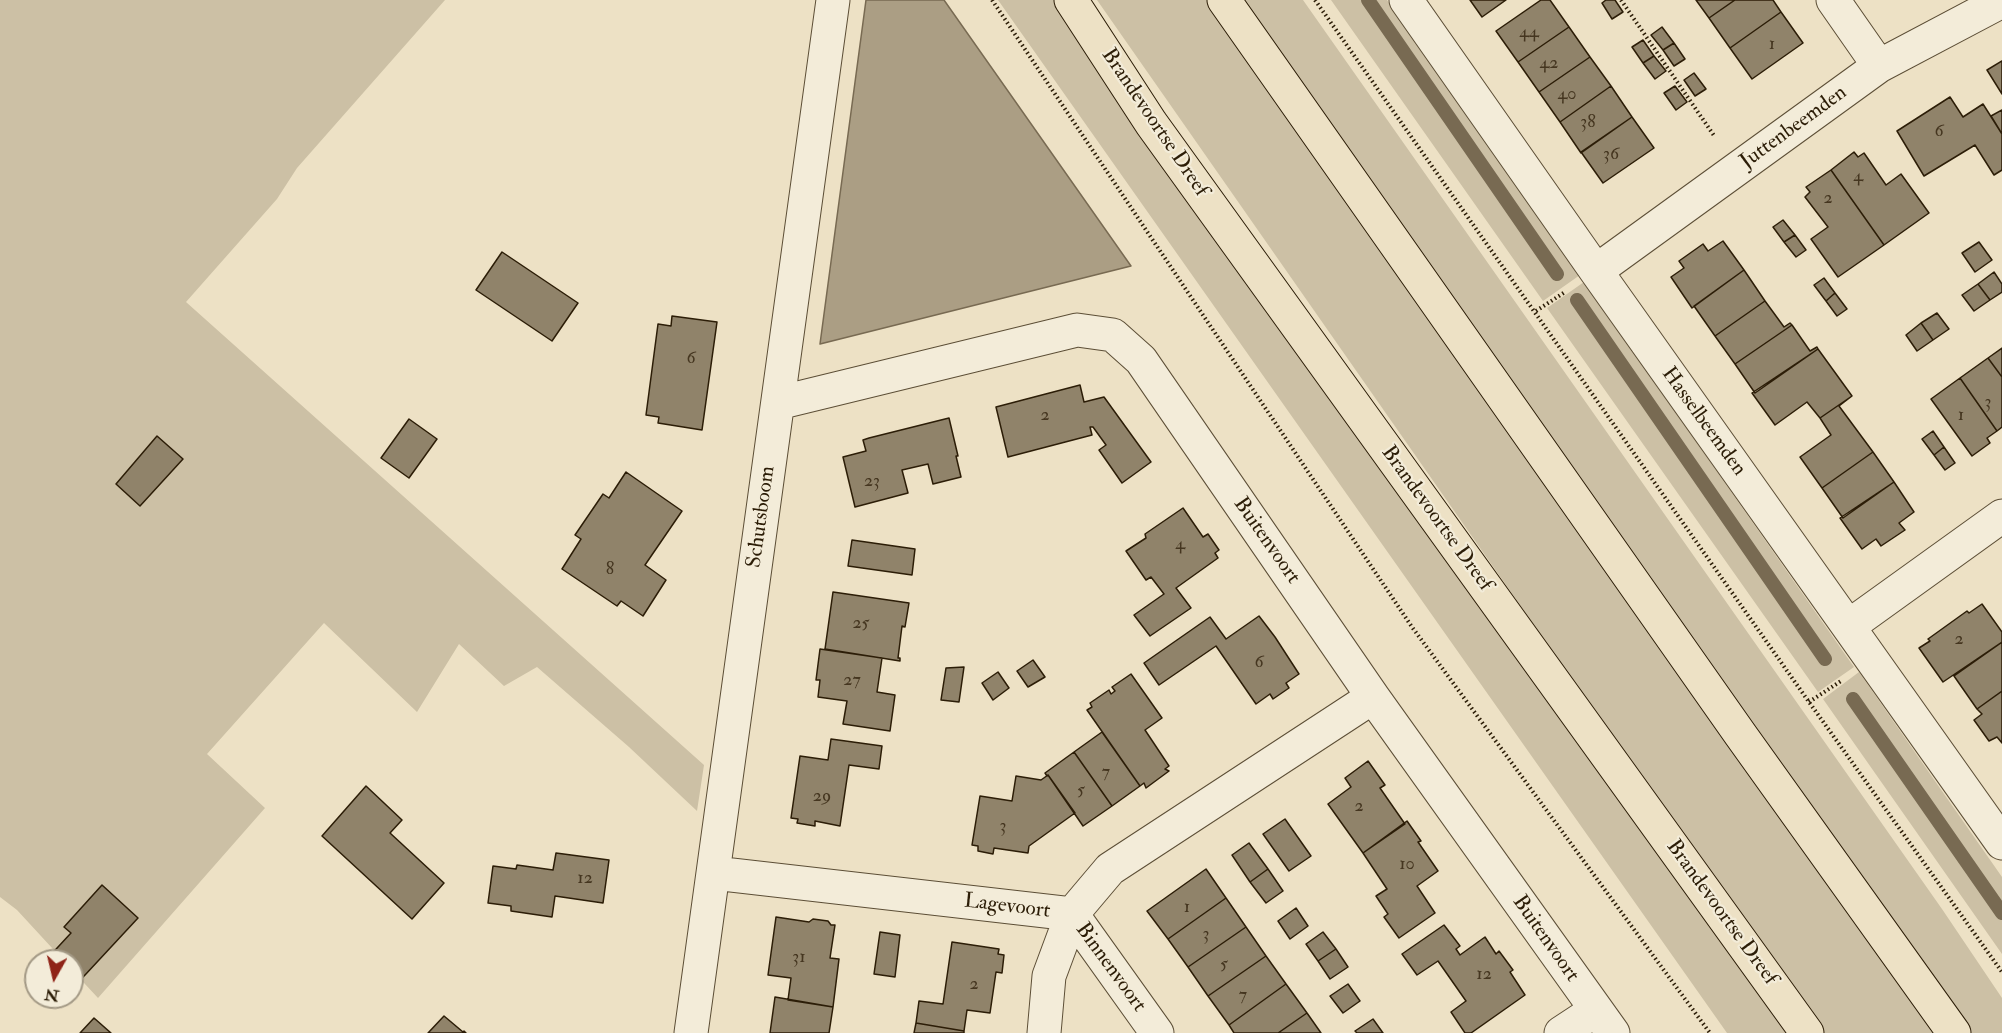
<!DOCTYPE html>
<html>
<head>
<meta charset="utf-8">
<style>
  body { margin:0 }
  #map { position:relative; width:2002px; height:1033px; overflow:hidden; background:#ede1c5; font-family:"IM FELL Double Pica",serif }
  canvas { display:block }
  .north { position:absolute; left:24px; top:949px; width:60px; height:60px; box-sizing:border-box; background:#f3ecd9; border:2px solid #a39985; border-radius:50%; rotate:188deg; font-size:16px; font-weight:700; line-height:24px; text-align:center; color:#2c1d07 }
  .north::after { content:''; display:block; margin:auto; width:21px; height:27px; background:#8f2418; clip-path:polygon(50% 0,100% 100%,50% 72%,0 100%) }
</style>
</head>
<body>
<div id="map">
<canvas width="2002" height="1033"></canvas>
<div class="north">N</div>
</div>
<script>
const c = document.querySelector('canvas').getContext('2d');
c.lineJoin = 'round';
function fillPath(path, color) { c.fillStyle = color; c.fill(path, 'evenodd'); }
function stroke(path, color, width, dash) { c.strokeStyle = color; c.lineWidth = width; c.lineCap = dash ? 'butt' : 'round'; c.setLineDash(dash || []); c.stroke(path); }
function drawText(font, color, halo, rows, align = 'center') {
  c.font = font + ' "IM FELL Double Pica",serif'; c.lineWidth = 4.5; c.setLineDash([]); c.textBaseline = 'middle'; c.strokeStyle = halo; c.fillStyle = color; for (const [text, x, y, turn = 0] of rows) {
    c.save(); c.translate(x, y); c.rotate((+turn || 0) * Math.PI / 180); c.textAlign = isNaN(turn) ? turn : align; if (halo) c.strokeText(text, 0, 0); c.fillText(text, 0, 0); c.restore();
  }
}
fillPath(new Path2D(`
  M 0,0 L 445,0 L 297,168 L 277,199 L 186,302 L 704,765 L 697,811 L 629,747 L 537,667 L 504,686 L 459,644 L 417,712 L 324,623 L 207,754 L 265,808 L 98,998 L 72,970 L 72,961 L 64,961 L 17,910 L 0,897 Z
  M 998,0 L 1068,0 L 1794,1033 L 1727,1033 Z
  M 1097,0 L 1210,0 L 1938,1033 L 1823,1033 L 1666,814 Z
  M 1237,0 L 1303,0 L 1942,909 L 2002,998 L 2002,1033 L 1967,1033 Z
  M 1331,0 L 1387,0 L 1580,275 L 1543,301 Z
  M 1584,282 L 1854,667 L 1818,692 L 1547,308 Z
  M 1859,672 L 2002,877 L 2002,954 L 1823,699 Z`), '#ccc0a5');
const water = new Path2D(`
  M 866,0 L 944,0 L 1131,266 L 820,344 Z`);
fillPath(water, '#ab9e84');
stroke(water, '#786a52', 1.5);
stroke(new Path2D(`
  M 1368,0 L 1557,274
  M 1577,300 L 1825,659
  M 1853,699 L 2002,913`), '#786a52', 14);
const building = new Path2D(`
  M 1470,0 L 1506,0 L 1482,17 Z
  M 1541,0 L 1550,0 L 1569,27 L 1518,62 L 1496,31 Z
  M 1606,0 L 1615,0 L 1623,12 L 1612,19 L 1602,3 Z
  M 1696,0 L 1735,0 L 1709,18 Z
  M 1735,0 L 1773,0 L 1781,12 L 1730,48 L 1709,18 Z
  M 1781,12 L 1803,43 L 1752,79 L 1730,48 Z
  M 1569,27 L 1590,57 L 1539,92 L 1518,62 Z
  M 1662,27 L 1674,43 L 1663,50 L 1651,35 Z
  M 1643,40 L 1654,56 L 1643,63 L 1632,47 Z
  M 1674,43 L 1685,59 L 1674,66 L 1663,50 Z
  M 1654,56 L 1666,71 L 1655,79 L 1643,63 Z
  M 1590,57 L 1611,86 L 1560,122 L 1539,92 Z
  M 2002,61 L 2002,94 L 1987,70 Z
  M 1694,73 L 1706,89 L 1695,96 L 1684,80 Z
  M 1611,86 L 1632,117 L 1581,153 L 1560,122 Z
  M 1675,86 L 1687,102 L 1676,110 L 1664,93 Z
  M 1950,97 L 1963,117 L 1983,104 L 2002,134 L 2002,170 L 1994,175 L 1975,145 L 1924,176 L 1897,131 Z
  M 2002,110 L 2002,134 L 1991,116 Z
  M 1632,117 L 1654,148 L 1603,183 L 1581,152 Z
  M 1854,152 L 1858,157 L 1864,153 L 1886,185 L 1901,174 L 1929,213 L 1884,245 L 1831,170 Z
  M 1831,170 L 1884,245 L 1838,277 L 1811,239 L 1828,227 L 1805,197 L 1810,192 L 1806,187 Z
  M 1783,220 L 1795,235 L 1784,242 L 1773,227 Z
  M 1795,235 L 1806,250 L 1796,257 L 1784,242 Z
  M 1723,241 L 1744,270 L 1692,308 L 1671,277 L 1684,268 L 1679,261 L 1703,244 L 1708,251 Z
  M 1979,242 L 1992,260 L 1975,272 L 1962,253 Z
  M 502,252 L 578,303 L 552,341 L 476,290 Z
  M 1744,270 L 1765,301 L 1715,336 L 1694,306 Z
  M 1994,272 L 2002,284 L 2002,292 L 1990,300 L 1978,284 Z
  M 1824,278 L 1835,293 L 1826,301 L 1814,285 Z
  M 1978,284 L 1990,300 L 1974,311 L 1962,295 Z
  M 1835,293 L 1847,309 L 1837,316 L 1826,301 Z
  M 1765,301 L 1784,327 L 1790,323 L 1792,325 L 1735,364 L 1715,336 Z
  M 1937,313 L 1949,329 L 1933,340 L 1921,323 Z
  M 672,316 L 717,322 L 702,430 L 658,423 L 659,417 L 646,415 L 658,324 L 671,326 Z
  M 1921,323 L 1933,340 L 1917,351 L 1906,335 Z
  M 1792,325 L 1810,351 L 1817,347 L 1818,349 L 1755,393 L 1735,364 Z
  M 2002,348 L 2002,377 L 1988,358 Z
  M 1818,349 L 1852,396 L 1820,418 L 1807,402 L 1775,425 L 1752,393 Z
  M 1988,358 L 2002,377 L 2002,427 L 1997,431 L 1960,378 Z
  M 1960,378 L 1997,431 L 1987,438 L 1990,443 L 1972,456 L 1931,399 Z
  M 1080,385 L 1084,402 L 1104,397 L 1151,462 L 1122,483 L 1099,450 L 1106,445 L 1093,427 L 1090,427 L 1092,435 L 1008,457 L 996,407 Z
  M 1852,396 L 1839,406 L 1873,452 L 1822,488 L 1800,457 L 1831,435 L 1820,418 Z
  M 949,418 L 958,456 L 956,456 L 961,477 L 933,484 L 928,464 L 902,470 L 908,493 L 855,507 L 843,457 L 866,451 L 863,440 L 869,438 Z
  M 409,419 L 437,439 L 409,478 L 381,458 Z
  M 1933,431 L 1944,447 L 1934,455 L 1922,439 Z
  M 157,436 L 183,459 L 140,506 L 116,484 Z
  M 1944,447 L 1955,463 L 1945,470 L 1934,455 Z
  M 1873,452 L 1894,482 L 1843,518 L 1822,488 Z
  M 626,472 L 682,511 L 645,565 L 666,580 L 643,616 L 621,601 L 617,606 L 562,569 L 581,539 L 575,535 L 603,494 L 609,498 Z
  M 1894,482 L 1914,512 L 1899,523 L 1905,530 L 1881,546 L 1876,539 L 1862,549 L 1840,518 Z
  M 1183,508 L 1203,537 L 1208,534 L 1219,550 L 1215,553 L 1218,558 L 1176,588 L 1191,608 L 1150,636 L 1134,615 L 1164,594 L 1151,577 L 1146,580 L 1126,551 L 1146,538 L 1145,534 Z
  M 852,540 L 915,549 L 912,575 L 848,566 Z
  M 833,592 L 909,603 L 905,627 L 902,626 L 898,658 L 900,658 L 900,661 L 825,649 Z
  M 1982,604 L 2002,632 L 2002,642 L 1943,682 L 1919,648 L 1930,641 L 1928,639 L 1967,611 L 1969,613 Z
  M 1259,616 L 1275,637 L 1299,674 L 1286,683 L 1289,688 L 1273,699 L 1270,694 L 1256,704 L 1216,646 L 1159,685 L 1144,663 L 1210,617 L 1226,639 Z
  M 2002,642 L 2002,691 L 1977,709 L 1954,676 Z
  M 820,649 L 882,658 L 877,692 L 895,695 L 890,731 L 843,724 L 847,701 L 818,697 L 820,680 L 816,680 Z
  M 1033,660 L 1045,677 L 1028,687 L 1017,671 Z
  M 964,667 L 959,702 L 941,700 L 946,668 Z
  M 998,672 L 1009,688 L 993,700 L 982,683 Z
  M 1131,674 L 1162,718 L 1145,730 L 1169,766 L 1165,769 L 1169,771 L 1146,788 L 1144,783 L 1140,786 L 1087,710 L 1092,707 L 1090,703 L 1109,690 L 1111,694 L 1115,691 L 1112,687 Z
  M 2002,691 L 2002,743 L 1997,737 L 1989,741 L 1974,720 L 1982,714 L 1977,709 Z
  M 1102,732 L 1140,786 L 1112,806 L 1074,752 Z
  M 831,739 L 882,746 L 879,769 L 849,765 L 840,826 L 815,821 L 815,826 L 797,823 L 798,819 L 791,818 L 800,756 L 828,760 Z
  M 1074,752 L 1112,806 L 1083,826 L 1048,775 L 1047,776 L 1045,773 Z
  M 1368,761 L 1385,785 L 1380,788 L 1405,824 L 1363,853 L 1328,804 L 1351,787 L 1345,778 Z
  M 1048,775 L 1075,813 L 1029,846 L 1028,853 L 994,848 L 993,854 L 978,851 L 978,846 L 972,845 L 980,796 L 1012,801 L 1016,776 L 1041,780 Z
  M 366,786 L 402,820 L 390,833 L 444,883 L 412,919 L 322,836 Z
  M 1285,819 L 1311,856 L 1289,871 L 1263,834 Z
  M 1407,821 L 1421,841 L 1418,842 L 1438,871 L 1417,886 L 1435,913 L 1399,938 L 1384,917 L 1388,914 L 1376,896 L 1387,889 L 1363,853 Z
  M 1249,843 L 1268,869 L 1250,882 L 1232,855 Z
  M 556,853 L 609,860 L 603,903 L 555,896 L 552,917 L 511,911 L 511,906 L 488,903 L 493,866 L 516,869 L 517,865 L 553,870 Z
  M 1206,869 L 1226,898 L 1168,939 L 1147,911 Z
  M 1268,869 L 1283,891 L 1266,903 L 1250,882 Z
  M 102,885 L 138,918 L 72,989 L 72,961 L 45,961 L 71,933 L 64,927 Z
  M 1226,898 L 1246,927 L 1188,967 L 1168,939 Z
  M 1296,908 L 1308,926 L 1290,939 L 1278,921 Z
  M 776,917 L 809,922 L 813,919 L 828,921 L 831,925 L 835,925 L 830,958 L 839,959 L 833,1007 L 788,1000 L 791,978 L 768,975 Z
  M 1444,925 L 1460,946 L 1456,949 L 1460,955 L 1485,937 L 1496,954 L 1499,951 L 1513,970 L 1510,972 L 1525,995 L 1471,1033 L 1465,1033 L 1451,1012 L 1466,1001 L 1438,961 L 1417,975 L 1402,954 Z
  M 1246,927 L 1266,956 L 1208,996 L 1188,967 Z
  M 880,932 L 900,935 L 895,977 L 874,974 Z
  M 1323,932 L 1336,949 L 1318,961 L 1306,944 Z
  M 952,942 L 999,949 L 998,954 L 1004,955 L 1002,973 L 996,972 L 990,1013 L 967,1010 L 964,1031 L 916,1023 L 919,1001 L 943,1004 Z
  M 1336,949 L 1348,967 L 1330,979 L 1318,961 Z
  M 1266,956 L 1286,984 L 1229,1025 L 1208,996 Z
  M 1286,984 L 1307,1013 L 1278,1033 L 1234,1033 L 1229,1025 Z
  M 1348,984 L 1360,1001 L 1343,1013 L 1330,996 Z
  M 775,997 L 833,1007 L 829,1033 L 770,1033 Z
  M 1307,1013 L 1321,1033 L 1278,1033 Z
  M 444,1016 L 463,1032 L 464,1031 L 466,1033 L 428,1033 Z
  M 94,1018 L 111,1033 L 80,1033 Z
  M 1373,1019 L 1383,1033 L 1357,1033 L 1355,1031 Z
  M 916,1023 L 964,1031 L 964,1033 L 914,1033 Z`);
fillPath(building, '#90836a');
stroke(building, '#2c1d07', 1.5);
const minor = new Path2D(`
  M 1406,0 L 1596,271 L 2002,843
  M 1833,0 L 1879,66
  M 1596,271 L 1879,66 L 2002,1
  M 778,403 L 1077,330 L 1113,335 L 1141,360 L 1373,697 L 1613,1033
  M 1849,626 L 2002,516
  M 714,873 L 1072,914 L 1110,869 L 1373,697
  M 1072,914 L 1157,1033
  M 691,1033 L 833,0
  M 1044,1033 L 1049,976 L 1072,914
  M 1561,1033 L 1596,1010`);
const major = new Path2D(`
  M 1071,0 L 1151,123 L 1807,1033
  M 1224,0 L 1740,734 L 1954,1033`);
stroke(minor, '#5c4e36', 35);
stroke(major, '#2c1d07', 35);
stroke(new Path2D(`
  M 992,0 L 1412,627 L 1710,1033
  M 1315,0 L 1809,702 L 2002,972
  M 1621,0 L 1715,137
  M 1536,311 L 1565,292
  M 1809,702 L 1841,681`), '#2c1d07', 4, [1.5, 3]);
stroke(minor, '#f3ecd9', 33);
stroke(major, '#ede1c5', 33);
drawText('18px', '#453620', null, [
  ["44",1529,33],
  ["1",1772,45],
  ["42",1549,64],
  ["40",1567,95],
  ["38",1588,123],
  ["6",1939,132],
  ["36",1611,155],
  ["4",1858,177],
  ["2",1828,199],
  ["6",691,359],
  ["3",1988,403],
  ["2",1045,416],
  ["1",1961,416],
  ["23",872,482],
  ["4",1180,545],
  ["8",610,570],
  ["25",861,624],
  ["2",1959,640],
  ["6",1259,663],
  ["27",852,681],
  ["7",1106,773],
  ["5",1081,791],
  ["29",822,797],
  ["2",1359,807],
  ["3",1003,827],
  ["10",1407,865],
  ["12",585,879],
  ["1",1187,908],
  ["3",1206,935],
  ["31",799,958],
  ["5",1224,965],
  ["12",1484,975],
  ["2",974,985],
  ["7",1243,996]
]);
drawText('21px', '#2c1d07', '#f3ecd9', [
  ["Brandevoortse Dreef",1154,123,56],
  ["Juttenbeemden",1794,128,-36],
  ["Hasselbeemden",1703,422,54],
  ["Schutsboom",762,517,-82],
  ["Brandevoortse Dreef",1436,519,54],
  ["Buitenvoort",1266,541,55],
  ["Lagevoort",1007,907,7],
  ["Brandevoortse Dreef",1721,913,54],
  ["Buitenvoort",1545,939,55],
  ["Binnenvoort",1110,968,54]
]);
</script>
</body>
</html>
